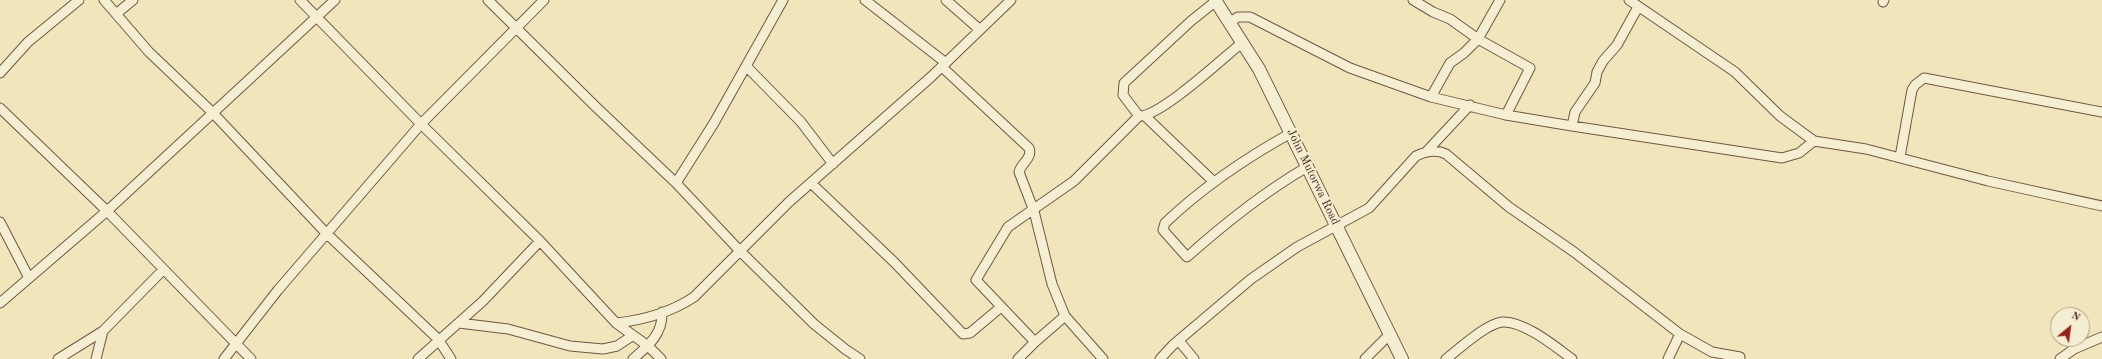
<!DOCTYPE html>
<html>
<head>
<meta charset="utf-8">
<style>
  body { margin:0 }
  #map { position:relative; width:2102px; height:359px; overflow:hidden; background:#f1e5bc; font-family:"Old Standard TT",serif }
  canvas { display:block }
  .north { position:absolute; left:2050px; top:307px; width:40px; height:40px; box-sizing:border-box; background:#f6eed3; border:1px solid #af9f89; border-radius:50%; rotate:29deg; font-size:11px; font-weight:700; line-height:16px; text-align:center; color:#45281b }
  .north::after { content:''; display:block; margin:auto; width:14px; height:18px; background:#8f2418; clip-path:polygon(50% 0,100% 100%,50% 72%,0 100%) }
</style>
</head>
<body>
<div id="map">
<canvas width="2102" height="359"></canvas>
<div class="north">N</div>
</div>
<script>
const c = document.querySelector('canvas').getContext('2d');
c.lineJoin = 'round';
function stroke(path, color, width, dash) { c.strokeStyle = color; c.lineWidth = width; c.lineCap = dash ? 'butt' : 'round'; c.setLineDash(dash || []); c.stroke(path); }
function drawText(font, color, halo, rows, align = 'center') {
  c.font = font + ' "Old Standard TT",serif'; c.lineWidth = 3.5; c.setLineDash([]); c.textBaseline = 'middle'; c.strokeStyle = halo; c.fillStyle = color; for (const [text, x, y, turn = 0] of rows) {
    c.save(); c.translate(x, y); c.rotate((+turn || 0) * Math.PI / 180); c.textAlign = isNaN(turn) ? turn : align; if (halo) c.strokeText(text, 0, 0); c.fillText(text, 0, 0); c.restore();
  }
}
const minor = new Path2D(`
  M 104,0 L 149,52 L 212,112 L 326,233 L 438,339 L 451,359
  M 300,0 L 421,124 L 540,241 L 616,323 L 648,346 L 661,359
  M 488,0 L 596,107 L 676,183 L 740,251 L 814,324 L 845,349 L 860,359
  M 865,0 L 946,63
  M 946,0 L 979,29
  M 1413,0 L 1433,12 L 1450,19 L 1478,39 L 1530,68 L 1506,115
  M 1629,0 L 1735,72 L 1780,116 L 1814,141 L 1866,149 L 1988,181 L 2102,206
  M 1883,2 L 1884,0
  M 116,14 L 133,0
  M 1230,22 L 1238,17 L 1250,17 L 1350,68 L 1431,97 L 1506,115 L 1572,126 L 1782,158 L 1799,153 L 1814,141
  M 747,67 L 801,122 L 833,164
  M 942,67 L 1029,148 C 1033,158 1021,163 1019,172 L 1034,211 L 1052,284 L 1065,316 L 1103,359
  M 0,73 L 28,42 L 79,0
  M 1431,97 L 1450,63 L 1464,53 L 1478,39 L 1500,0
  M 0,108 L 107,211 L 251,359
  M 1139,116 L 1123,95 L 1124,83 L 1191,21 L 1216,1
  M 1146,117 L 1213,181
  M 1572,126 L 1575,112 L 1595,83 L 1597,72 L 1603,61 L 1617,45 L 1638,7
  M 1291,133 C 1244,159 1204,186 1165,223 L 1163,230 L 1187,257 C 1224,224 1264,192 1307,167
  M 1426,152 L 1470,105
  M 1900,157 L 1912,90 L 1915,85 L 1924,78 L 2102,112
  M 676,183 L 714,123 L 783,0
  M 811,183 L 894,262 L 963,334 L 970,333 L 1001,307
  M 0,222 L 29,278
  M 0,303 L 107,211 L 335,0
  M 459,323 L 508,329 L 570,346 L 603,349 L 617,346 L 632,336
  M 616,323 C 644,320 670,313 694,297 L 789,202 L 931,77 L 1011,0
  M 1179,341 L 1194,359
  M 1035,342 L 976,280 L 1008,227 L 1074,181 L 1139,116 C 1160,117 1223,58 1243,42
  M 58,359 L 103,331
  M 96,359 L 103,331 L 163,270
  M 224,359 L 278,290 L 421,124 L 544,0
  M 418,359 L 483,301 L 540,241
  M 633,359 C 648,346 663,334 662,312
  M 1018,359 L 1035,342 L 1065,316
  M 1160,359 L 1173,345 L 1251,279 L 1297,247 L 1369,208 L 1416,156 C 1426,151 1436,149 1446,154 L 1509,207 L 1574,252 L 1680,334 L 1712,352 L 1740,357
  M 1365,359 L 1390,334
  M 1446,359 C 1459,349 1486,324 1502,322 C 1523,320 1556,347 1572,359
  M 1668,359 L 1680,334
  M 2060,359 L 2074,349 L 2102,337`);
const tertiary = new Path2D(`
  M 1215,0 L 1259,69 L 1402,359`);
stroke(minor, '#705743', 11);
stroke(tertiary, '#705743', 14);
stroke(minor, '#f6eed3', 9);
stroke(tertiary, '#f6eed3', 12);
drawText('12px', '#45281b', '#f6eed3', [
  ["John Mutorwa Road",1313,177,64]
]);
</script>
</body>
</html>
